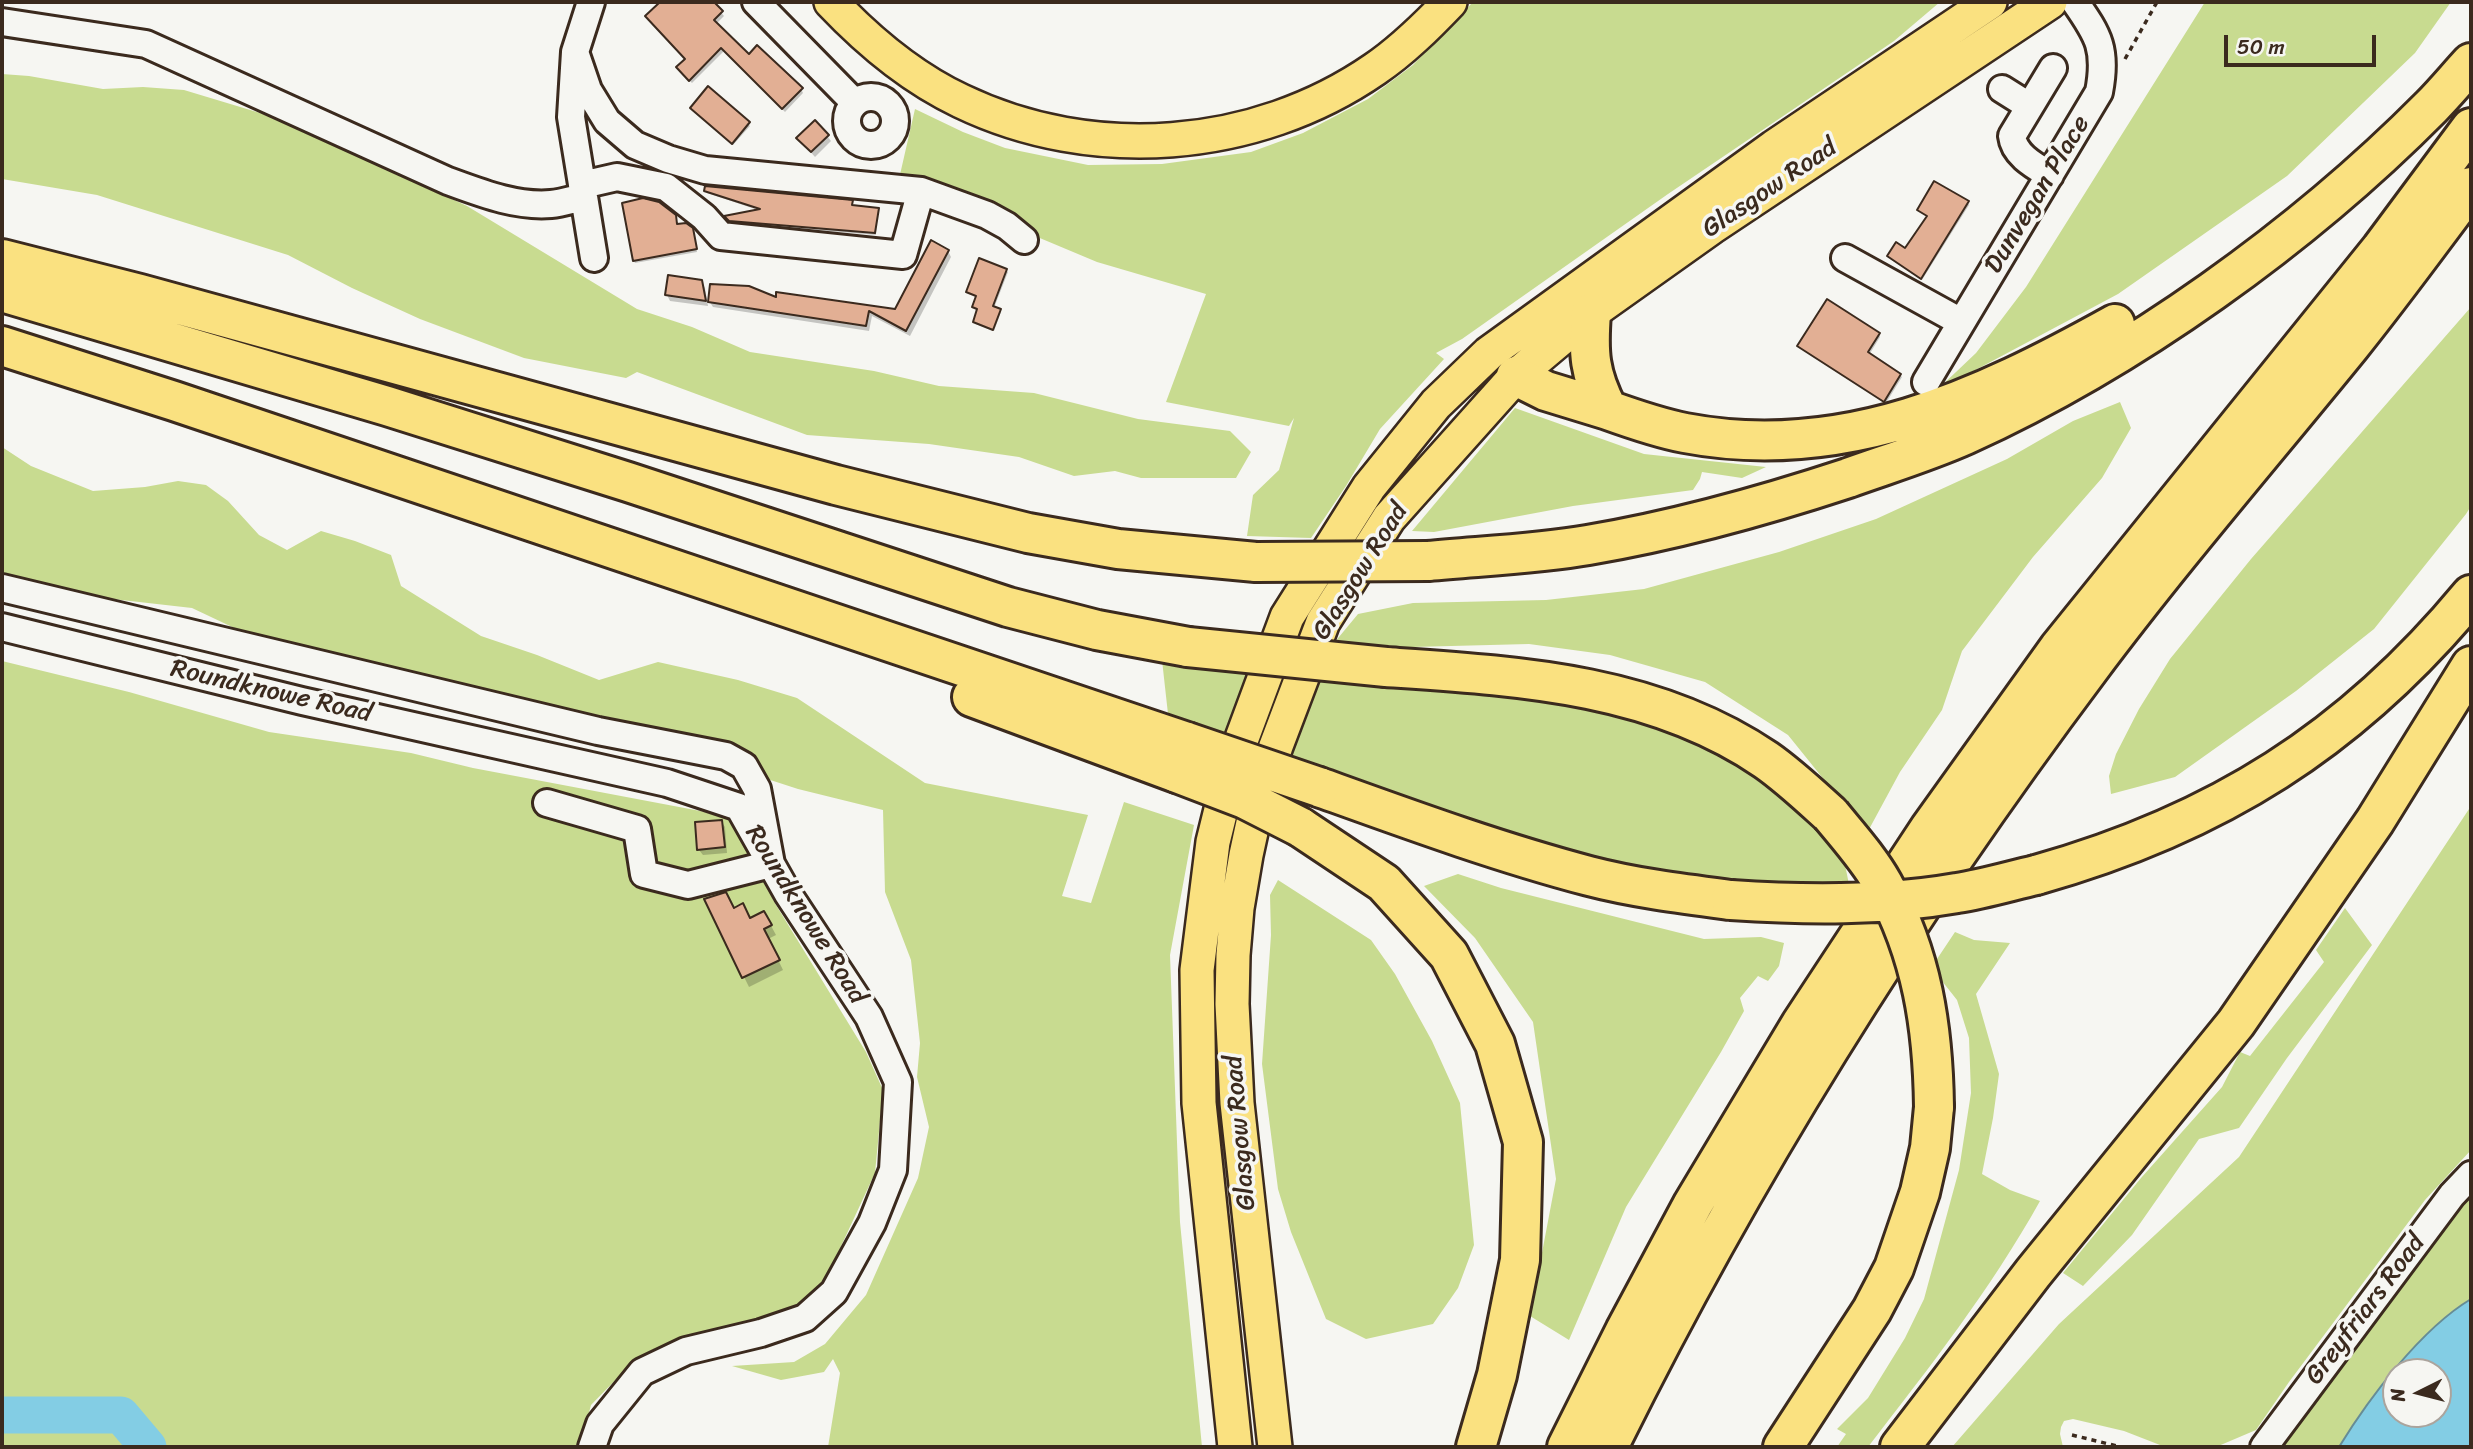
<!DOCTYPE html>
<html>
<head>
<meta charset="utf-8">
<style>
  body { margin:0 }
  #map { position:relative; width:2473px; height:1449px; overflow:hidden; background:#f6f6f2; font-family:Sriracha,sans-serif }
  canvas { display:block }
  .frame { position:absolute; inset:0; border:4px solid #3b2a1e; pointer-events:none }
  .north { position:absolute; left:2382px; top:1358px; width:70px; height:70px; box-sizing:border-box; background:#f6f6f2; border:2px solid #aba49d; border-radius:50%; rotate:264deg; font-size:19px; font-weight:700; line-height:28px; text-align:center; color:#3b2a1e }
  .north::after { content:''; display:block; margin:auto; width:24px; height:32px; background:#3b2a1e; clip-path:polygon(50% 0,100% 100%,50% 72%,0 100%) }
  .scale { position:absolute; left:2224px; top:35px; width:152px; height:32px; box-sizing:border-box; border:4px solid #3b2a1e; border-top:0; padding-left:9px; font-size:21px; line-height:24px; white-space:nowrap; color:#3b2a1e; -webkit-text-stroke:5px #f6f6f2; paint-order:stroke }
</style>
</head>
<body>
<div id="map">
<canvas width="2473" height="1449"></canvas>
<div class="frame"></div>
<div class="north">N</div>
<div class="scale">50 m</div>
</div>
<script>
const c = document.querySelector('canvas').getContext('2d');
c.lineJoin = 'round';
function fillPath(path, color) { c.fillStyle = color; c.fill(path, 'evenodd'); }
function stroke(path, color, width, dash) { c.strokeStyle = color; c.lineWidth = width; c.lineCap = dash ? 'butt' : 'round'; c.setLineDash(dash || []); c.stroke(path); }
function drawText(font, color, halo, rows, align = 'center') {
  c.font = font + ' Sriracha,sans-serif'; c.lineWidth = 7; c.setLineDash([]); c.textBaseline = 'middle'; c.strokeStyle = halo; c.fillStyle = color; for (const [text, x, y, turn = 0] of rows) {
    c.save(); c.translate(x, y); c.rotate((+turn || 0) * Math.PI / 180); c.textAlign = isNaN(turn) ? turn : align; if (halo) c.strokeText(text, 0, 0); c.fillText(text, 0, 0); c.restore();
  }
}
fillPath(new Path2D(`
  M 1473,2 L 1940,2 L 1894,41 L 1668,194 L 1462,339 L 1436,353 L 1444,359 L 1380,429 L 1346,486 L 1311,538 L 1247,536 L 1253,495 L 1279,470 L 1294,418 L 1289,426 L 1166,402 L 1206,294 L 1097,262 L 899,179 L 915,109 L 963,132 L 1005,148 L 1088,165 L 1162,164 L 1251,152 L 1303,133 L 1368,99 L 1413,65 Z
  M 2205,2 L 2451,2 L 2415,53 L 2287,176 L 2118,294 L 1936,391 L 1976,353 L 2026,287 Z
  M 2,74 L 29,76 L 103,89 L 143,87 L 184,90 L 280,119 L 467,206 L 637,309 L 692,327 L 750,352 L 874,371 L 939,386 L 1034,393 L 1138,419 L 1230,431 L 1251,452 L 1236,478 L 1141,478 L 1115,471 L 1074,476 L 1019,457 L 929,444 L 807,435 L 637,372 L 626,378 L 524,358 L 420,319 L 352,288 L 288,255 L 97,195 L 2,179 Z
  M 2471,307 L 2471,506 L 2466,514 L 2374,629 L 2296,691 L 2175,777 L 2111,794 L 2109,776 L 2116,754 L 2139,709 L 2170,659 L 2251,559 Z
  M 2120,402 L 2131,428 L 2102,478 L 2033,557 L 1962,651 L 1942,710 L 1900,772 L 1867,833 L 1788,735 L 1705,682 L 1610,655 L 1529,644 L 1373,648 L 1334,643 L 1358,614 L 1413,603 L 1546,600 L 1644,589 L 1779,552 L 1876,519 L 2007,459 L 2073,421 Z
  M 1515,408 L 1644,454 L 1766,467 L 1742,478 L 1702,472 L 1700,479 L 1693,490 L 1573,506 L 1434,532 L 1412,531 Z
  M 2,447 L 31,466 L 93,491 L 145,487 L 178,481 L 206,485 L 228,501 L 259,535 L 287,550 L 321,531 L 355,541 L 391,555 L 401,586 L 481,636 L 537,655 L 599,680 L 658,662 L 738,680 L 797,698 L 925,783 L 1088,815 L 1062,896 L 1091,903 L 1124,802 L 1194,825 L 1170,955 L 1180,1222 L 1202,1447 L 828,1447 L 840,1373 L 833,1359 L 824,1372 L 781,1380 L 732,1366 L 794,1362 L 825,1344 L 866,1295 L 918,1178 L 929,1127 L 917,1077 L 920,1043 L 911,960 L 885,892 L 883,810 L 798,789 L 672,748 L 640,742 L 557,706 L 451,688 L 266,643 L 192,608 L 60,593 L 2,577 Z
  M 1162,660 L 1247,672 L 1228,734 L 1168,714 Z
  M 2,661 L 129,692 L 269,732 L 411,753 L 473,768 L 732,817 L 776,905 L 866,1052 L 883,1090 L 875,1173 L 823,1285 L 795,1310 L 706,1333 L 637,1358 L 591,1405 L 580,1447 L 2,1447 Z
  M 1315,680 C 1363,681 1410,685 1458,690 C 1577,701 1694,720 1788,801 C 1802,812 1837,843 1843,858 C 1846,867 1847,876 1849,884 C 1807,884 1763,886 1721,880 C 1579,862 1442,810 1307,763 L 1286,755 Z
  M 2471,806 L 2471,1150 L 2425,1200 L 2289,1382 L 2256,1430 L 2216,1447 L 2178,1447 L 2160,1445 L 2124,1431 L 2073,1419 L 2064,1421 L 2061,1427 L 2060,1434 L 2063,1447 L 1952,1447 L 2059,1324 L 2239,1157 Z
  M 1458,874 L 1501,888 L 1704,939 L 1761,937 L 1784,943 L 1779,966 L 1768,981 L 1758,976 L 1740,998 L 1744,1011 L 1721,1052 L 1626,1207 L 1569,1340 L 1530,1316 L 1556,1179 L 1533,1022 L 1475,938 L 1424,886 Z
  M 1278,880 L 1371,940 L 1395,974 L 1432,1041 L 1460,1103 L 1474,1245 L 1458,1288 L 1433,1324 L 1366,1339 L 1326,1319 L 1291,1232 L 1278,1189 L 1262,1064 L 1271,935 L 1270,895 Z
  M 2345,908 L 2372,945 L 2287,1058 L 2239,1128 L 2199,1139 L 2132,1235 L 2083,1286 L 2063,1273 L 2141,1178 L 2222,1087 L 2240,1052 L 2250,1056 L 2324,962 L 2316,950 Z
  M 1955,932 L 1974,940 L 2010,943 L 1976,994 L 1999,1074 L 1993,1118 L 1982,1174 L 2010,1190 L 2040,1201 C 1991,1289 1929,1368 1868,1447 L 1837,1447 L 1846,1434 L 1837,1429 L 1868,1398 L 1905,1338 L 1924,1299 L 1959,1170 L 1971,1093 L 1969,1038 L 1957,1000 L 1942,981 L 1935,962 Z
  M 2471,1193 L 2471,1299 C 2421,1329 2369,1397 2339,1447 L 2283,1447 L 2383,1295 Z`), '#c8db90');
const water = new Path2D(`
  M 2471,1299 L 2471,1447 L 2339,1447 C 2369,1398 2421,1329 2471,1299 ZM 2396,1372 L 2438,1372 L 2438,1414 L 2396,1414 Z`);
fillPath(water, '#83cde4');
stroke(water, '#668c95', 2);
fillPath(new Path2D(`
  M 657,2 L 712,2 L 724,16 L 716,24 L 749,56 L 801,89 L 803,93 L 785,112 L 724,51 L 692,83 L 681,72 L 687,60 Z
  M 709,89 L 750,126 L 733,145 L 693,110 Z
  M 827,136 L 831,141 L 815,157 L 798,138 Z
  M 706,191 L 852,202 L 853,207 L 877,210 L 876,235 L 732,223 L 727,217 L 761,211 L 707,193 Z
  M 1968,203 L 1969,205 L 1922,280 L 1890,259 L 1889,256 L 1906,251 L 1928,217 L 1919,210 Z
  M 677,226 L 693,232 L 697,252 L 635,263 L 634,261 Z
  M 948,251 L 951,257 L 910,336 L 872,316 L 869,331 L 713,307 L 709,301 L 777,299 L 896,311 Z
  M 1006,270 L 1008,272 L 994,308 L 1001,312 L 994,331 L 976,324 L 975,322 L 979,311 L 974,307 L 977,297 L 968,292 Z
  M 701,281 L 705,288 L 708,306 L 670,301 L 667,295 Z
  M 1879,334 L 1880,337 L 1869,355 L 1902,377 L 1886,403 L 1799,347 Z
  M 721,821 L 725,827 L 727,853 L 703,855 L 699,850 Z
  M 706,900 L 734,910 L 750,920 L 769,922 L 776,935 L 768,939 L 783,970 L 749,987 Z`), '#0003');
stroke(new Path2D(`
  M 2,1415 L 121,1415 L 148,1447`), '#83cde4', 37);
const building = new Path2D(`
  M 660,2 L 714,2 L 723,11 L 714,20 L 749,54 L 757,45 L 803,88 L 782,109 L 721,48 L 689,81 L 676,67 L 685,59 L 645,16 Z
  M 708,86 L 750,122 L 732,144 L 690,108 Z
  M 815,120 L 829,135 L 811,152 L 796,138 Z
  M 1934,181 L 1969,201 L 1921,279 L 1887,256 L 1896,242 L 1905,248 L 1927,216 L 1917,210 Z
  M 705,186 L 853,200 L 852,205 L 879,208 L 875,233 L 729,221 L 724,216 L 760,209 L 704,191 Z
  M 643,198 L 659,202 L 676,215 L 677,224 L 686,223 L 693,228 L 697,249 L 633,261 L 622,203 Z
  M 931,240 L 949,250 L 906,331 L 869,311 L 866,326 L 708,302 L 710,284 L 749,286 L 776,297 L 776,292 L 895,309 Z
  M 979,258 L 1007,269 L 993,306 L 1001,309 L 993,330 L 973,322 L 977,309 L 972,307 L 976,296 L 966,292 Z
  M 668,275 L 702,280 L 706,301 L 665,295 Z
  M 1827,299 L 1880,333 L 1868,352 L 1901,374 L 1884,402 L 1797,346 Z
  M 722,820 L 725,847 L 697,850 L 695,822 Z
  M 726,892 L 734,908 L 743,903 L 750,918 L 764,911 L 772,925 L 764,929 L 780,960 L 742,978 L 704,899 Z`);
fillPath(building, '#e2af94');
stroke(building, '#3b2a1e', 2);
const minor = new Path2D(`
  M 591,2 L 575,52 L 571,117 L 594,258
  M 756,2 L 855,103
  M 2,22 L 146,44 L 448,181 C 481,193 516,207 551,204 C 562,203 574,199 584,197
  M 575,52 L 588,90 L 607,121 L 635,145 L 668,159 L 705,170 L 921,191 L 987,215 L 1007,226 L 1024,240
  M 2002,89 L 2029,106
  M847 121a24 24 0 1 1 48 0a24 24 0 1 1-48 0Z
  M 2050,175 C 2035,166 2014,155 2012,136 L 2053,68
  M 582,185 L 617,177 L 666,187 L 704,217 L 721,236 L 903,255 L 921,191
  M 1845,258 L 1961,322
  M 1926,382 L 2099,92 C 2107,50 2099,36 2075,2
  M 2,588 L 598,731 L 726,756 L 744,766 L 757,789 L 771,864 L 688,885 L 644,874 L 637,829 L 547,803
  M 2,627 L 302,701 L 667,783 L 739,807 L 788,894 L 869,1017 L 898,1082 L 893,1170 L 872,1223 L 834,1292 L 805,1318 L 761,1333 L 686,1351 L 642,1372 L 600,1424 L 592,1447
  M 2264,1447 L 2452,1195 L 2471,1175`);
const major = new Path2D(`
  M 831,2 C 868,41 912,78 961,101 C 1092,164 1255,152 1375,69 C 1403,50 1427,26 1450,2
  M 1235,1447 L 1199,1103 L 1197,970 L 1213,842 L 1232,765 L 1287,617 L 1369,487 L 1436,404 L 1489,353 L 1774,147 L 1990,2
  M 1275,1447 L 1237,1103 L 1232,1004 L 1233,955 L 1237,908 L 1246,855 L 1259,795 L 1276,746 L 1323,622 L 1389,518 L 1516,376 L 1591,313 L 1712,227 L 2050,2`);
const highway = new Path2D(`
  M 2,259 L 140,294 L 836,485 L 1028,533 L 1118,549 L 1256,562
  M 2,292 L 387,406 L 628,482 L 1008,607 L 1097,630 L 1188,647
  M 1591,313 C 1588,352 1589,374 1608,410 C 1633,419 1659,428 1685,433 C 1843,463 1980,399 2115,324
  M 2,346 L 174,401 L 1187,742
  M 1516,376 L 1546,391 L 1608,410
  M 1428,561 C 1481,556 1536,554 1588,545 C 1677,530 1763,506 1848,478 C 1887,464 1927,452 1965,435 C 2132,359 2302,237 2431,107 C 2445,93 2458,77 2471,63
  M 1386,667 C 1517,676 1653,683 1766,760 C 1789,776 1810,796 1831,815
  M 972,697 L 1177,773
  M 1319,787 C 1408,819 1498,852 1589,876 C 1635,888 1684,894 1731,900
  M 1300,827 L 1384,883 L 1449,955 L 1495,1044 L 1523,1142 L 1520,1260 L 1497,1375 L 1476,1447
  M 2036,875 C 2217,824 2351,740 2471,595
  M 1567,1447 L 1625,1331 L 1693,1204 L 1801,1024 L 1930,828 L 2059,648 L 2381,249 L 2471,128
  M 1608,1447 C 1743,1173 1906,913 2089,669 C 2172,558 2263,453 2350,346 C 2392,294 2431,240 2471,187
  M 1783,1447 L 1872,1310 L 1894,1268 L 1920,1192 L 1930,1148 L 1934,1107
  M 1900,1447 L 2033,1273 L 2236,1023 L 2375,821 L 2471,666`);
stroke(minor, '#3b2a1e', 32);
stroke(major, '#3b2a1e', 38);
stroke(highway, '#3b2a1e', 44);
stroke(new Path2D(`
  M 2125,59 L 2157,2
  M 2072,1435 L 2121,1447`), '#3b2a1e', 3.5, [5, 5]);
stroke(minor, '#f6f6f2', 26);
stroke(major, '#fae180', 33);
stroke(highway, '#fae180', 38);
const highwayBridge = new Path2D(`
  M 1256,562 L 1428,561
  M 1188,647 L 1386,667
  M 1187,742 L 1319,787
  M 1177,773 L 1245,799 L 1300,827
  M 1831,815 C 1849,837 1869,859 1883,884 C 1922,955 1933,1027 1934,1107
  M 1731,900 C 1806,905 1883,906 1957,893 C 1984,889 2010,881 2036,875`);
stroke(highwayBridge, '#3b2a1e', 44, []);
stroke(highwayBridge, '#fae180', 38);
drawText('26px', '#3b2a1e', '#f6f6f2', [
  ["Glasgow Road",1770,189,-34],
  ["Dunvegan Place",2038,195,-59],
  ["Glasgow Road",1361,572,-58],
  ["Roundknowe Road",271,692,13],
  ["Roundknowe Road",805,915,58],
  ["Glasgow Road",1241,1133,-95],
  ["Greyfriars Road",2366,1310,-53]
]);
</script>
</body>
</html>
